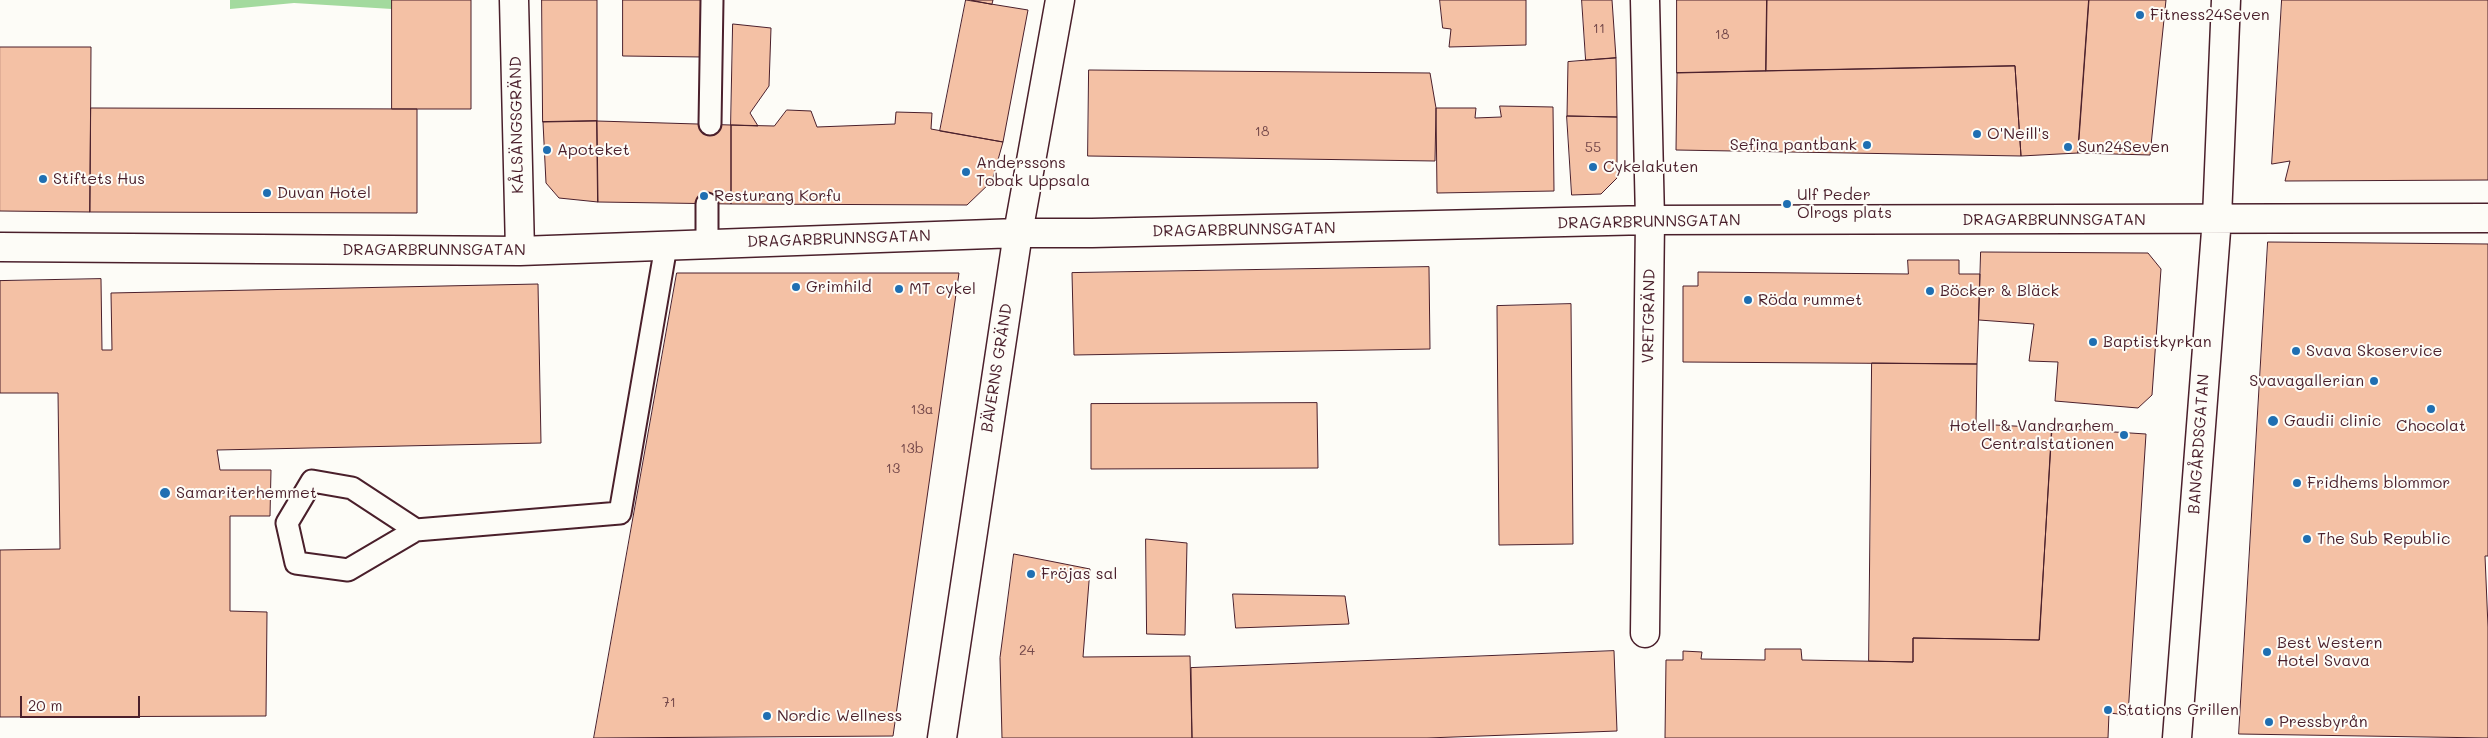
<!DOCTYPE html>
<html>
<head>
<meta charset="utf-8">
<style>
  body { margin:0 }
  #map { position:relative; width:2488px; height:738px; overflow:hidden; background:#fdfcf7; font-family:Mali,sans-serif }
  canvas { display:block }
  .scale { position:absolute; left:20px; top:696px; width:120px; height:22px; box-sizing:border-box; border:2px solid #4a1f2b; border-top:0; padding-left:6px; font-size:15px; line-height:18px; white-space:nowrap; color:#4a1f2b; -webkit-text-stroke:4px #fdfcf7; paint-order:stroke }
</style>
</head>
<body>
<div id="map">
<canvas width="2488" height="738"></canvas>
<div class="scale">20 m</div>
</div>
<script>
const c = document.querySelector('canvas').getContext('2d');
c.lineJoin = 'round';
function fillPath(path, color) { c.fillStyle = color; c.fill(path, 'evenodd'); }
function stroke(path, color, width, dash) { c.strokeStyle = color; c.lineWidth = width; c.lineCap = dash ? 'butt' : 'round'; c.setLineDash(dash || []); c.stroke(path); }
function drawText(font, color, halo, rows, align = 'center') {
  c.font = font + ' Mali,sans-serif'; c.lineWidth = 4; c.setLineDash([]); c.textBaseline = 'middle'; c.strokeStyle = halo; c.fillStyle = color; for (const [text, x, y, turn = 0] of rows) {
    c.save(); c.translate(x, y); c.rotate((+turn || 0) * Math.PI / 180); c.textAlign = isNaN(turn) ? turn : align; if (halo) c.strokeText(text, 0, 0); c.fillText(text, 0, 0); c.restore();
  }
}
fillPath(new Path2D(`
  M 230,0 L 392,0 L 392,9 L 294,3 L 230,9 Z`), '#a3da9e');
const building = new Path2D(`
  M 392,0 L 471,0 L 471,109 L 392,109 Z
  M 542,0 L 597,0 L 597,121 L 543,122 Z
  M 623,0 L 703,0 L 703,57 L 623,56 Z
  M 966,0 L 1028,10 L 1003,142 L 940,131 Z
  M 971,0 L 993,0 L 992,4 Z
  M 1440,0 L 1526,0 L 1526,45 L 1449,47 L 1451,29 L 1443,28 Z
  M 1582,0 L 1612,0 L 1616,58 L 1586,60 Z
  M 1677,0 L 1767,0 L 1766,71 L 1677,73 Z
  M 1767,0 L 2089,0 L 2078,153 L 2021,156 L 2015,66 L 1766,71 Z
  M 2089,0 L 2166,0 L 2150,155 L 2078,153 Z
  M 2282,0 L 2488,0 L 2488,180 L 2285,181 L 2290,161 L 2272,164 Z
  M 733,24 L 771,28 L 769,86 L 750,113 L 758,126 L 731,125 Z
  M 0,47 L 91,47 L 90,212 L 0,211 Z
  M 1616,58 L 1617,117 L 1567,116 L 1568,62 Z
  M 2015,66 L 2021,156 L 1676,150 L 1677,73 Z
  M 1089,70 L 1430,73 L 1436,108 L 1435,161 L 1088,156 Z
  M 1500,106 L 1553,107 L 1554,191 L 1437,193 L 1436,108 L 1476,108 L 1475,118 L 1501,117 Z
  M 91,108 L 417,109 L 417,213 L 90,212 Z
  M 787,110 L 811,111 L 817,127 L 895,124 L 896,112 L 932,113 L 931,129 L 1003,142 L 992,181 L 967,205 L 731,204 L 731,125 L 774,126 Z
  M 1567,116 L 1617,117 L 1617,178 L 1601,194 L 1572,195 Z
  M 597,121 L 731,125 L 731,204 L 598,202 Z
  M 597,121 L 598,202 L 559,198 L 546,183 L 543,122 Z
  M 2268,242 L 2488,244 L 2488,556 L 2485,556 L 2488,627 L 2488,738 L 2239,734 Z
  M 1981,252 L 2148,253 L 2161,269 L 2152,395 L 2138,408 L 2055,401 L 2058,362 L 2029,361 L 2034,324 L 1979,320 Z
  M 1908,260 L 1959,260 L 1959,274 L 1980,274 L 1977,364 L 1683,362 L 1683,286 L 1698,286 L 1698,272 L 1908,274 Z
  M 1429,267 L 1430,349 L 1074,355 L 1072,273 Z
  M 677,273 L 959,273 L 893,736 L 594,738 Z
  M 101,279 L 102,350 L 112,350 L 111,293 L 538,284 L 541,443 L 217,450 L 220,470 L 271,470 L 270,516 L 230,516 L 230,611 L 267,612 L 266,716 L 0,717 L 0,550 L 60,549 L 58,393 L 0,393 L 0,281 Z
  M 1571,304 L 1573,544 L 1499,545 L 1497,306 Z
  M 1872,363 L 1977,364 L 1976,424 L 2052,428 L 2039,640 L 1913,638 L 1913,662 L 1869,661 Z
  M 1317,403 L 1318,468 L 1091,469 L 1091,404 Z
  M 2052,428 L 2146,434 L 2128,715 L 2109,713 L 2108,738 L 1665,738 L 1666,660 L 1683,660 L 1683,651 L 1702,652 L 1701,659 L 1765,660 L 1765,649 L 1801,649 L 1802,660 L 1913,662 L 1913,638 L 2039,640 Z
  M 1146,539 L 1187,543 L 1185,635 L 1147,634 Z
  M 1014,554 L 1090,569 L 1083,657 L 1190,656 L 1192,738 L 1002,738 L 1000,658 Z
  M 1233,594 L 1345,596 L 1349,624 L 1236,628 Z
  M 1614,651 L 1617,731 L 1427,738 L 1192,738 L 1191,668 Z`);
fillPath(building, '#f4c1a5');
stroke(building, '#4a1f2b', 1);
const lane = new Path2D(`
  M 710,124 L 712,0
  M 707,244 L 707,204
  M 416,530 L 352,488 L 312,481 L 287,523 L 296,563 L 348,570 L 416,530 L 620,513 L 666,246`);
const street = new Path2D(`
  M 514,0 L 520,251
  M 1645,0 L 1650,220 L 1645,633
  M 0,247 L 520,251 L 1018,233 L 1092,233 L 1650,220 L 2488,218
  M 942,738 L 1018,233 L 1060,0
  M 2177,738 L 2217,218 L 2226,0`);
stroke(lane, '#4a1f2b', 25);
stroke(street, '#4a1f2b', 31);
stroke(lane, '#fdfcf7', 21);
stroke(street, '#fdfcf7', 28);
for (const [x, y, r, color] of [
  [2140,15,5,"#1f6fb2"],
  [1977,134,5,"#1f6fb2"],
  [1867,145,5,"#1f6fb2"],
  [2068,147,5,"#1f6fb2"],
  [547,150,5,"#1f6fb2"],
  [1593,167,5,"#1f6fb2"],
  [966,172,5,"#1f6fb2"],
  [43,179,5,"#1f6fb2"],
  [267,193,5,"#1f6fb2"],
  [704,196,5,"#1f6fb2"],
  [1787,204,5,"#1f6fb2"],
  [796,287,5,"#1f6fb2"],
  [899,289,5,"#1f6fb2"],
  [1930,291,5,"#1f6fb2"],
  [1748,300,5,"#1f6fb2"],
  [2093,342,5,"#1f6fb2"],
  [2296,351,5,"#1f6fb2"],
  [2374,381,5,"#1f6fb2"],
  [2431,409,5,"#1f6fb2"],
  [2273,421,6,"#1f6fb2"],
  [2124,435,5,"#1f6fb2"],
  [2297,483,5,"#1f6fb2"],
  [165,493,6,"#1f6fb2"],
  [2307,539,5,"#1f6fb2"],
  [1031,574,5,"#1f6fb2"],
  [2267,652,5,"#1f6fb2"],
  [2108,710,5,"#1f6fb2"],
  [767,716,5,"#1f6fb2"],
  [2269,722,5,"#1f6fb2"]
]) { const dot = new Path2D(); dot.arc(x, y, r, 0, 2 * Math.PI); c.fillStyle = color; c.fill(dot); stroke(dot, '#fdfcf7', 2); }
drawText('14px', '#74484a', null, [
  ["11",1599,29],
  ["18",1722,35],
  ["18",1262,132],
  ["55",1593,148],
  ["13a",922,410],
  ["13b",912,449],
  ["13",893,469],
  ["24",1027,651],
  ["71",669,703]
]);
drawText('16px', '#4a1f2b', '#fdfcf7', [
  ["Fitness24Seven",2150,15],
  ["O'Neill's",1987,134],
  ["Sefina pantbank",1857,145,"right"],
  ["Sun24Seven",2078,147],
  ["Apoteket",557,150],
  ["Anderssons",976,163],
  ["Tobak Uppsala",976,181],
  ["Cykelakuten",1603,167],
  ["Stiftets Hus",53,179],
  ["Duvan Hotel",277,193],
  ["Ulf Peder",1797,195],
  ["Olrogs plats",1797,213],
  ["Resturang Korfu",714,196],
  ["Grimhild",806,287],
  ["MT cykel",909,289],
  ["Böcker & Bläck",1940,291],
  ["Röda rummet",1758,300],
  ["Baptistkyrkan",2103,342],
  ["Svava Skoservice",2306,351],
  ["Svavagallerian",2364,381,"right"],
  ["Gaudii clinic",2284,421],
  ["Hotell & Vandrarhem",2114,426,"right"],
  ["Centralstationen",2114,444,"right"],
  ["Chocolat",2431,426,"center"],
  ["Fridhems blommor",2307,483],
  ["Samariterhemmet",176,493],
  ["The Sub Republic",2317,539],
  ["Fröjas sal",1041,574],
  ["Best Western",2277,643],
  ["Hotel Svava",2277,661],
  ["Stations Grillen",2118,710],
  ["Nordic Wellness",777,716],
  ["Pressbyrån",2279,722]
], 'left');
drawText('16px', '#4a1f2b', '#fdfcf7', [
  ["KÅLSÄNGSGRÄND",517,125,-91],
  ["DRAGARBRUNNSGATAN",2054,220],
  ["DRAGARBRUNNSGATAN",1649,222,-1],
  ["DRAGARBRUNNSGATAN",1244,230,-1],
  ["DRAGARBRUNNSGATAN",839,239,-2],
  ["DRAGARBRUNNSGATAN",434,250],
  ["VRETGRÄND",1649,316,-89],
  ["BÄVERNS GRÄND",997,368,-81],
  ["BANGÅRDSGATAN",2199,444,-86]
]);
</script>
</body>
</html>
